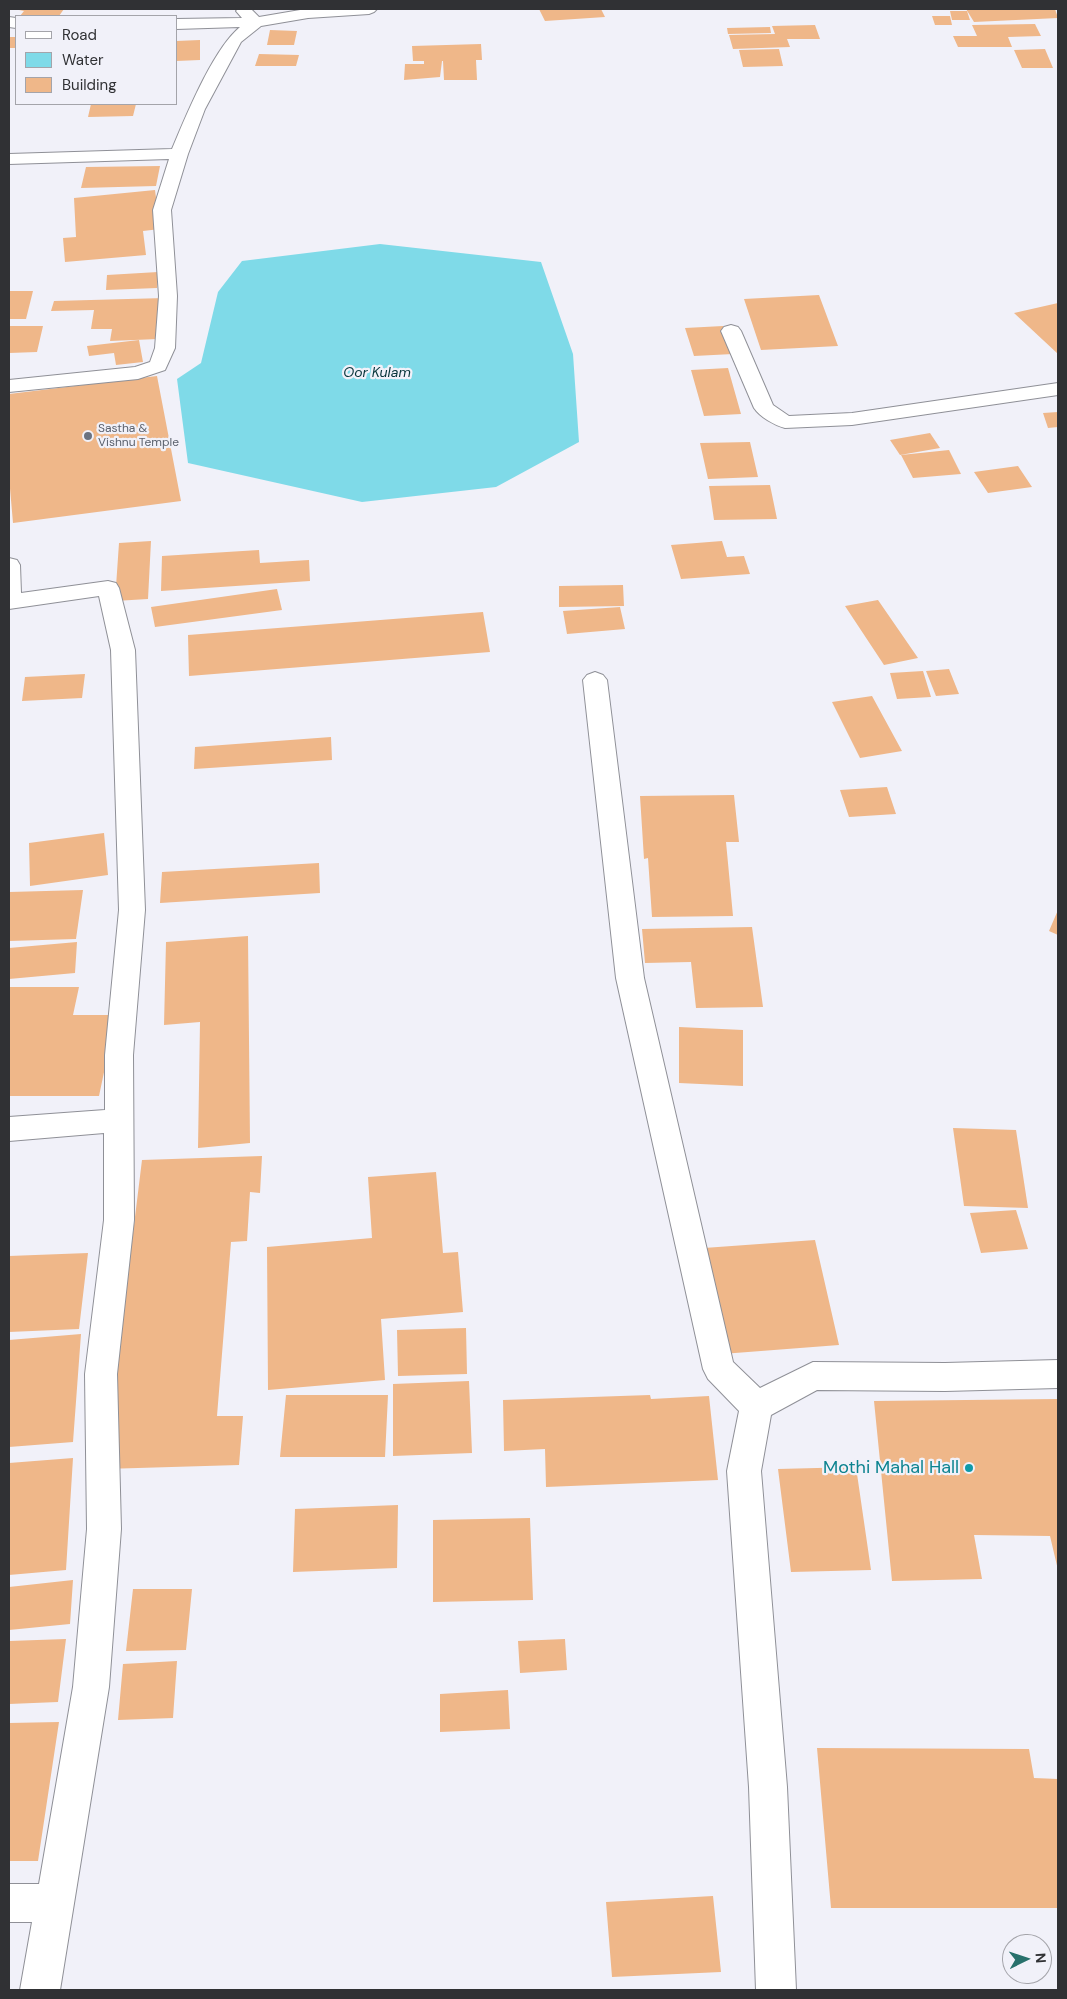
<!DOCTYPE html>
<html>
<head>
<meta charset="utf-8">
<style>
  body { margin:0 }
  #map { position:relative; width:1067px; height:1999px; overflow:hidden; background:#f1f1f9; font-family:"DM Sans",sans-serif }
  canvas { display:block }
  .frame { position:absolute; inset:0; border:10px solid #303134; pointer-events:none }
  .legend { position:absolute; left:15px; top:15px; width:162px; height:90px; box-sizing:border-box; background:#f1f1f9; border:1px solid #a4a4aa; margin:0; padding:6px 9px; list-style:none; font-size:15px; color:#303134 }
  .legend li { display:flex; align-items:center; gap:10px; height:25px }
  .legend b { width:25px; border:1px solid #a4a4aa }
  .north { position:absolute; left:1002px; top:1934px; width:50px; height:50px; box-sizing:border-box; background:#f1f1f9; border:1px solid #a4a4aa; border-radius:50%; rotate:86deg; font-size:14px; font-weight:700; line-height:20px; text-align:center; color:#303134 }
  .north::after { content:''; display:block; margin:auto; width:18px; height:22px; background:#28716c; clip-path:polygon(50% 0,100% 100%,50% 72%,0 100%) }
</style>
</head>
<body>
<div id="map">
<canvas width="1067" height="1999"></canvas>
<div class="frame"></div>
<ul class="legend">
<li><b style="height:6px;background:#fff"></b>Road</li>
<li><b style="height:14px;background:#7fdae8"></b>Water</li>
<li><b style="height:14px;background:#efb789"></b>Building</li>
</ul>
<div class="north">N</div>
</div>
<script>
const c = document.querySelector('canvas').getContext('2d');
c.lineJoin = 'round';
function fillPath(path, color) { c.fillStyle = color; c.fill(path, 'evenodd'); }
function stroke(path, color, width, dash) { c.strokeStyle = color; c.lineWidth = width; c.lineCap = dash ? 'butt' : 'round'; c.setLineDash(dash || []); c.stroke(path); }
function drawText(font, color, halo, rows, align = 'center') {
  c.font = font + ' "DM Sans",sans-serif'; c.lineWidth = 4.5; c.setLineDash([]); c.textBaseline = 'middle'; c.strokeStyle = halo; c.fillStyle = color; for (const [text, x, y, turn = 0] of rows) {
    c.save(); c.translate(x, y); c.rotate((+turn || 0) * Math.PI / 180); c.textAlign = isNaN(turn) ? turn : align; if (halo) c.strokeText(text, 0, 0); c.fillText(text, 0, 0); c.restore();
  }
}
fillPath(new Path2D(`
  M 380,244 L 541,262 L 573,354 L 579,442 L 496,487 L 362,502 L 188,463 L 177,379 L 201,363 L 218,292 L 242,261 Z`), '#7fdae8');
fillPath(new Path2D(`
  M 14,9 L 64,9 L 59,16 L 20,16 L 24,11 Z
  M 539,9 L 601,9 L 605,17 L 545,21 Z
  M 966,9 L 1055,9 L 1058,18 L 974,22 Z
  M 950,11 L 967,11 L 970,20 L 952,20 Z
  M 932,16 L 950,16 L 952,25 L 935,25 Z
  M 1035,24 L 1041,36 L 1008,37 L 1012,47 L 958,47 L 953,36 L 977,36 L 972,25 Z
  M 815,25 L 820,39 L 787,39 L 790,47 L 733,49 L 729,35 L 775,34 L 772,26 Z
  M 770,27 L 771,33 L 728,34 L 727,28 Z
  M 270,30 L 297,31 L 294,45 L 267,45 Z
  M 9,37 L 16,37 L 16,48 L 9,48 Z
  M 200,40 L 200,60 L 176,61 L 176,41 Z
  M 481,44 L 482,60 L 476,60 L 477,80 L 444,80 L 443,61 L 442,61 L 440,77 L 404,80 L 405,64 L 424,64 L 424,61 L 413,61 L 412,46 Z
  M 779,49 L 783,66 L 743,67 L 739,50 Z
  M 1045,49 L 1053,68 L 1022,68 L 1014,50 Z
  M 259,54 L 299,55 L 296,66 L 255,66 Z
  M 91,104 L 136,104 L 133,116 L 88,117 Z
  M 160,166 L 156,186 L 81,188 L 86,167 Z
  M 155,190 L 160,229 L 143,231 L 146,255 L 65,262 L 63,238 L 76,237 L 74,198 Z
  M 158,272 L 157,288 L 106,290 L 107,275 Z
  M 9,291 L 33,291 L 26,319 L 9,319 Z
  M 819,295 L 838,346 L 761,350 L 744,299 Z
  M 165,298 L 158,339 L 110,341 L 112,329 L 91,329 L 94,310 L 51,311 L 54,301 Z
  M 1058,303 L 1058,354 L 1014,313 Z
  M 9,326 L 43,326 L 37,352 L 9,353 Z
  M 723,326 L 733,354 L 694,356 L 685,328 Z
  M 139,340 L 143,362 L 116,365 L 114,353 L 89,356 L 87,346 Z
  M 728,368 L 741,414 L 704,416 L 691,370 Z
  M 157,376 L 181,501 L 13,523 L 9,477 L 9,394 Z
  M 1058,412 L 1058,427 L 1048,428 L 1043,413 Z
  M 930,433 L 940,448 L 900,455 L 890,440 Z
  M 750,442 L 758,477 L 708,479 L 700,443 Z
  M 949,450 L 961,474 L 913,478 L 901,455 Z
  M 1018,466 L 1032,487 L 988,493 L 974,472 Z
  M 770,485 L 777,519 L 714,520 L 709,486 Z
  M 151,541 L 148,599 L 115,601 L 119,543 Z
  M 722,541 L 727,557 L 744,556 L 750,574 L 681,579 L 671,545 Z
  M 259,550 L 260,563 L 309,560 L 310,581 L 161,591 L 162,556 Z
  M 623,585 L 624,606 L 559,607 L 559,586 Z
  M 277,589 L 282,610 L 155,627 L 151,607 Z
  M 878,600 L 918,658 L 884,665 L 845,606 Z
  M 620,607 L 625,629 L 567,634 L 563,611 Z
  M 483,612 L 490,652 L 189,676 L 188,635 Z
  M 949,669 L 959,694 L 936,696 L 926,671 Z
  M 923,671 L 931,697 L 897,699 L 890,673 Z
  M 85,674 L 82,698 L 22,701 L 25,677 Z
  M 872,696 L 902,751 L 860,758 L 832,702 Z
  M 331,737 L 332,760 L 194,769 L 195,747 Z
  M 887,787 L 896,814 L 849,817 L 840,790 Z
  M 734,795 L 739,842 L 726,842 L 733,916 L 652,917 L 648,858 L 644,859 L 640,796 Z
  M 104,833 L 108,875 L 30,886 L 29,843 Z
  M 319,863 L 320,893 L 160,903 L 162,872 Z
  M 83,890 L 76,939 L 9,941 L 9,892 Z
  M 1058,910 L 1058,935 L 1049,931 Z
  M 752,927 L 763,1007 L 696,1008 L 691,962 L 645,963 L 642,929 Z
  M 248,936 L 250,1143 L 198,1148 L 200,1022 L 164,1025 L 166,942 Z
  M 77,942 L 75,973 L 9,979 L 9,948 Z
  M 9,987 L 79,987 L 73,1015 L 116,1015 L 99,1096 L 9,1096 Z
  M 679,1027 L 743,1030 L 743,1086 L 679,1083 Z
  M 953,1128 L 1016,1130 L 1028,1208 L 964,1206 Z
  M 262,1156 L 260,1193 L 250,1192 L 247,1241 L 231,1242 L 217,1416 L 243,1416 L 239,1465 L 104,1469 L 142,1160 Z
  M 436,1172 L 443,1253 L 458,1252 L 463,1312 L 381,1319 L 385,1380 L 268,1390 L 267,1247 L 372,1238 L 368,1177 Z
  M 1016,1210 L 1028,1249 L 981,1253 L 970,1213 Z
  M 815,1240 L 839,1345 L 722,1354 L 704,1248 Z
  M 88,1253 L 79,1329 L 9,1332 L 9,1256 Z
  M 466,1328 L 467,1374 L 398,1376 L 397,1330 Z
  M 81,1334 L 73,1442 L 9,1447 L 9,1340 Z
  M 469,1381 L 472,1453 L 393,1456 L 393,1384 Z
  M 286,1395 L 388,1395 L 385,1457 L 280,1457 Z
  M 650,1395 L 651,1399 L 709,1396 L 718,1480 L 546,1487 L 545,1449 L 504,1451 L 503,1400 Z
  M 1058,1399 L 1058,1570 L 1050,1536 L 974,1535 L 982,1579 L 892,1581 L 874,1401 Z
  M 73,1458 L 66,1570 L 9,1575 L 9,1463 Z
  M 856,1467 L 871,1570 L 791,1572 L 778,1469 Z
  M 398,1505 L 397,1568 L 293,1572 L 295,1509 Z
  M 530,1518 L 533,1600 L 433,1602 L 433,1520 Z
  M 73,1580 L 70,1624 L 9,1630 L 9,1587 Z
  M 133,1589 L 192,1589 L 186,1650 L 126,1651 Z
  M 66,1639 L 58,1702 L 9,1704 L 9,1641 Z
  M 565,1639 L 567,1670 L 520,1673 L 518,1641 Z
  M 177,1661 L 173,1718 L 118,1720 L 123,1664 Z
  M 508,1690 L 510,1729 L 440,1732 L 440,1694 Z
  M 59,1722 L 38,1861 L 9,1861 L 9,1723 Z
  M 817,1748 L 1029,1749 L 1034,1778 L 1058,1779 L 1058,1908 L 831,1908 Z
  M 713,1896 L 721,1972 L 612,1977 L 606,1902 Z`), '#efb789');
const minor = new Path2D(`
  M 238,9 L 251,9 L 259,17 L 306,9 L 377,9 L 374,12 L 369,14 L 308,18 L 261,26 L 241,42 L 205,109 L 188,154 L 171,210 L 177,296 L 175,348 L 165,370 L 138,379 L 9,392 L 9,380 L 135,367 L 150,362 L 155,348 L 159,296 L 153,210 L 169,159 L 9,164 L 9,154 L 172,149 C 186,116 213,49 240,27 L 176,29 L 176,19 L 242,18 L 236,11 Z
  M 9,17 L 16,18 L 16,28 L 9,27 Z
  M 731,325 L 738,327 L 741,331 L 773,405 L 789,416 L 852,413 L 1058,383 L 1058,395 L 852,425 L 785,428 C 774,425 760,417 754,408 L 721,331 L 724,327 Z
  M 9,558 L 17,560 L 20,565 L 21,593 L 108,581 L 116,583 L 119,588 L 135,650 L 145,910 L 133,1055 L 134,1220 L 117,1374 L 121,1529 L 109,1687 L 60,1990 L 20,1990 L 32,1922 L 9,1922 L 9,1884 L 39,1884 L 73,1687 L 87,1529 L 85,1374 L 104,1220 L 104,1133 L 9,1141 L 9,1117 L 105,1110 L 105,1055 L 119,910 L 111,650 L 99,596 L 9,609 Z
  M 595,672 L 603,675 L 607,680 L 644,978 L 733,1362 L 760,1388 L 813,1362 L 945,1363 L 1058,1360 L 1058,1388 L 945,1391 L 817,1390 L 771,1415 L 761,1471 L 787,1787 L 796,1990 L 756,1990 L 749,1787 L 727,1471 L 739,1411 L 708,1379 L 703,1369 L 616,978 L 583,680 L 587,675 Z`);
stroke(minor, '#8f9097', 2);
fillPath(minor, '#fff');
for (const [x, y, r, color] of [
  [88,436,5,"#6b7280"],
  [969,1468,5,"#0f9aa8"]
]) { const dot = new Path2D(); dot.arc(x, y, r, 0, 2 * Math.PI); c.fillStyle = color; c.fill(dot); stroke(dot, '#f1f1f9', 2); }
drawText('12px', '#5b616d', '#f1f1f9', [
  ["Sastha &",98,429],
  ["Vishnu Temple",98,443]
], 'left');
drawText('italic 14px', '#06343a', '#f1f1f9', [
  ["Oor Kulam",377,373]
]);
drawText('18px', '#0d838f', '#f1f1f9', [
  ["Mothi Mahal Hall",959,1468]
], 'right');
</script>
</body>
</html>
